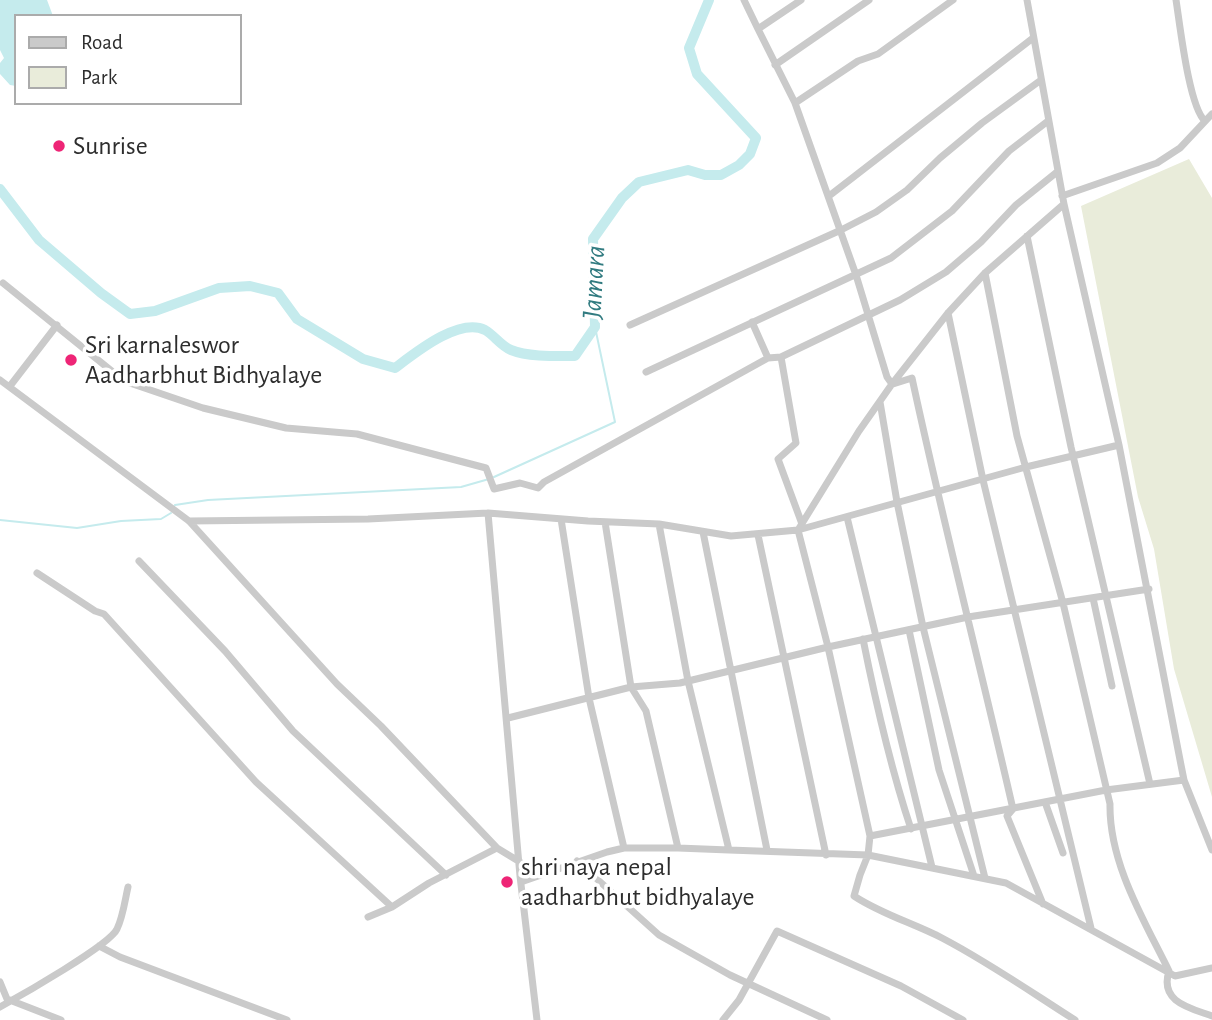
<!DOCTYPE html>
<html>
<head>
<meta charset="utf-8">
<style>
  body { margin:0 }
  #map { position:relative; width:1212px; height:1020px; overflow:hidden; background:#fff; font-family:"Alegreya Sans",sans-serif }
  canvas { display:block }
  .legend { position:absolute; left:14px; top:14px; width:228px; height:91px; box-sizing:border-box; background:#fff; border:2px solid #ababab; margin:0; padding:9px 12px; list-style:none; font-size:21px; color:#2d2d2d }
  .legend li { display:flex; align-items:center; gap:14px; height:35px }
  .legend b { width:35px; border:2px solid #ababab }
</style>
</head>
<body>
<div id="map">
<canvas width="1212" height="1020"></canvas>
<ul class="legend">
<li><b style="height:9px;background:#cacaca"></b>Road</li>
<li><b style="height:19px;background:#e9ecda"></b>Park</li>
</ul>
</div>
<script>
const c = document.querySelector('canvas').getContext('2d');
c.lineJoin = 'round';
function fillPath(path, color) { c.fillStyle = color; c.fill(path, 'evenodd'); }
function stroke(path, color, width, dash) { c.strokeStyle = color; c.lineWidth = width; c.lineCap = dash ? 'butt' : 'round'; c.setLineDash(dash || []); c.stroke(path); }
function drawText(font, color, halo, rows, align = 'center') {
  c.font = font + ' "Alegreya Sans",sans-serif'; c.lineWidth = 7; c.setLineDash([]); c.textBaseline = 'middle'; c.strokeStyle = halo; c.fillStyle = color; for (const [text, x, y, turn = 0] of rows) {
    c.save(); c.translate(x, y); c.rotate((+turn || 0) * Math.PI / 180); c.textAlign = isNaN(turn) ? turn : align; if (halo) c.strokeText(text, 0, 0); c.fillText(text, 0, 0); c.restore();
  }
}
fillPath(new Path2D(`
  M 1189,159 L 1212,198 L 1212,797 L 1174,669 L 1154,549 L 1138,497 L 1081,206 Z`), '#e9ecda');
fillPath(new Path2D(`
  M 0,0 L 47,0 L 53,16 L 16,16 L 16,86 L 10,85 L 0,74 L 0,63 L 4,58 L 0,50 Z`), '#c5ebed');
stroke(new Path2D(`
  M 494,477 L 615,422 L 595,327
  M 175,505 L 208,500 L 461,487 L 489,479
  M 0,520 L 77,528 L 121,521 L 161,519 L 171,513`), '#c5ebed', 2);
stroke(new Path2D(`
  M 0,189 L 39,240 L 101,293 L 130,314 L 155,311 L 219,288 L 250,286 L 278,293 L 297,319 L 363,359 L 395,368 C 415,353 459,317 485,330 C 494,335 501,346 511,350 C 528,357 557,356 575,356 L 595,327 L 593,239 L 622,198 L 639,182 L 688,170 L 705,175 L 721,175 L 739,165 L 750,154 L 756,138 L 697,74 L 689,48 L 709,0`), '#c5ebed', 10);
stroke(new Path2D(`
  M 744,0 L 758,29
  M 801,0 L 758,29 L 795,103 L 856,275 L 887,377 L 892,384
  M 1176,0 C 1180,25 1189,107 1205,121
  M 775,65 L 869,0
  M 795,103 L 858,61 L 878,54 L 953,0
  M 829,196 L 1033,38
  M 1062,196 L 1157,163 L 1180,148 L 1212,114
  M 1064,204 L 1119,445
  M 1027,236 L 1071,447 L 1150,784
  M 985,273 L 1017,436 L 1063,603 L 1110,804 C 1109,863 1144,920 1169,971 C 1159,1002 1190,1008 1212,1016
  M 3,283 L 124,381 L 203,408 L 286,428 L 357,434 L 486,468 L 494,489 L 520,483 L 538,488 L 544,482 L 768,358 L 781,357 L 900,300 L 946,272 L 981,242 L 1016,205 L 1057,172
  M 948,313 L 983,480 L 1091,928
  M 752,322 L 768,358
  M 630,325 L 841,230 L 876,212 L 907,190 L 940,158 L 982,123 L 1041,80
  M 781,357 L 796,443 L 778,459 L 802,524
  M 646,372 L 891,258 L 952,211 L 1009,151 L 1048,121
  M 0,380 L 189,521 L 337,684 L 381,726 L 497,848 L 520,862
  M 893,384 L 912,378 C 943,522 980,665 1013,809 L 1007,816 L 1043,904
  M 10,386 L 57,325
  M 880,402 L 897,502 L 923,627 L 985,878
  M 488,513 L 520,876 L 537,1020
  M 847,517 L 932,867
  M 561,519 L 589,698 L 624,848
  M 189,521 L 368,519 L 488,513 L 588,521 L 659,524 L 731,536 L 798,530 L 859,431 L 892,384 L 948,313 L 985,273 L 1064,204 L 1027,0
  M 605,522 L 631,687 L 646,711 L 678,848 L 729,850
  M 659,524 L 688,681 L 729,850 L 868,855 L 870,836 L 828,647 L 798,530 L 1026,467 L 1119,445 L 1181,765 L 1184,780 L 1212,850
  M 703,532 L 767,850
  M 758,535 L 826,855
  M 139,561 L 225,651 L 293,731 L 446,875
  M 37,573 L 95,611 L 104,614 L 256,782 L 392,907
  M 1093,598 L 1112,686
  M 909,630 L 939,770 L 974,876
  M 863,639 C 876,704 890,766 911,829
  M 508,718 L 631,687 L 680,683 L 828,647 L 968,617 L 1149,589
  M 1045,802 L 1063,853
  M 870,836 L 1106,790 L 1184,780
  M 577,861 L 659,935 L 730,975 L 827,1020
  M 521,882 L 607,852 L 624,848 L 678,848
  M 368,917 L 392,907 L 429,883 L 497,848
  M 99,946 L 120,957 L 287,1020
  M 0,982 L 7,999 L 61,1020
  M 0,1007 C 20,996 110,945 117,929 C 123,917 125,900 128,887
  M 723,1020 L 739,1000 L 777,931 L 901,986 L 963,1020
  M 1075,1020 C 1031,992 988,962 942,938 C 913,923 881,914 854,896 L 860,875 L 868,855 L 1006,883 L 1175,976 L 1212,968`), '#cacaca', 7);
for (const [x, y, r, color] of [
  [59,146,7,"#ee2576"],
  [71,360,7,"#ee2576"],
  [507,882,7,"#ee2576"]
]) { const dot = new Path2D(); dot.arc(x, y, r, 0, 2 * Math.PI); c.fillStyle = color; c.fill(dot); stroke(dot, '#fff', 2.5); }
drawText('26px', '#2d2d2d', '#fff', [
  ["Sunrise",73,146],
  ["Sri karnaleswor",85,345],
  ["Aadharbhut Bidhyalaye",85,375],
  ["shri naya nepal",521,867],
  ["aadharbhut bidhyalaye",521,897]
], 'left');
drawText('italic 28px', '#317b80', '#fff', [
  ["Jamara",594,282,-87]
]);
</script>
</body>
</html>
